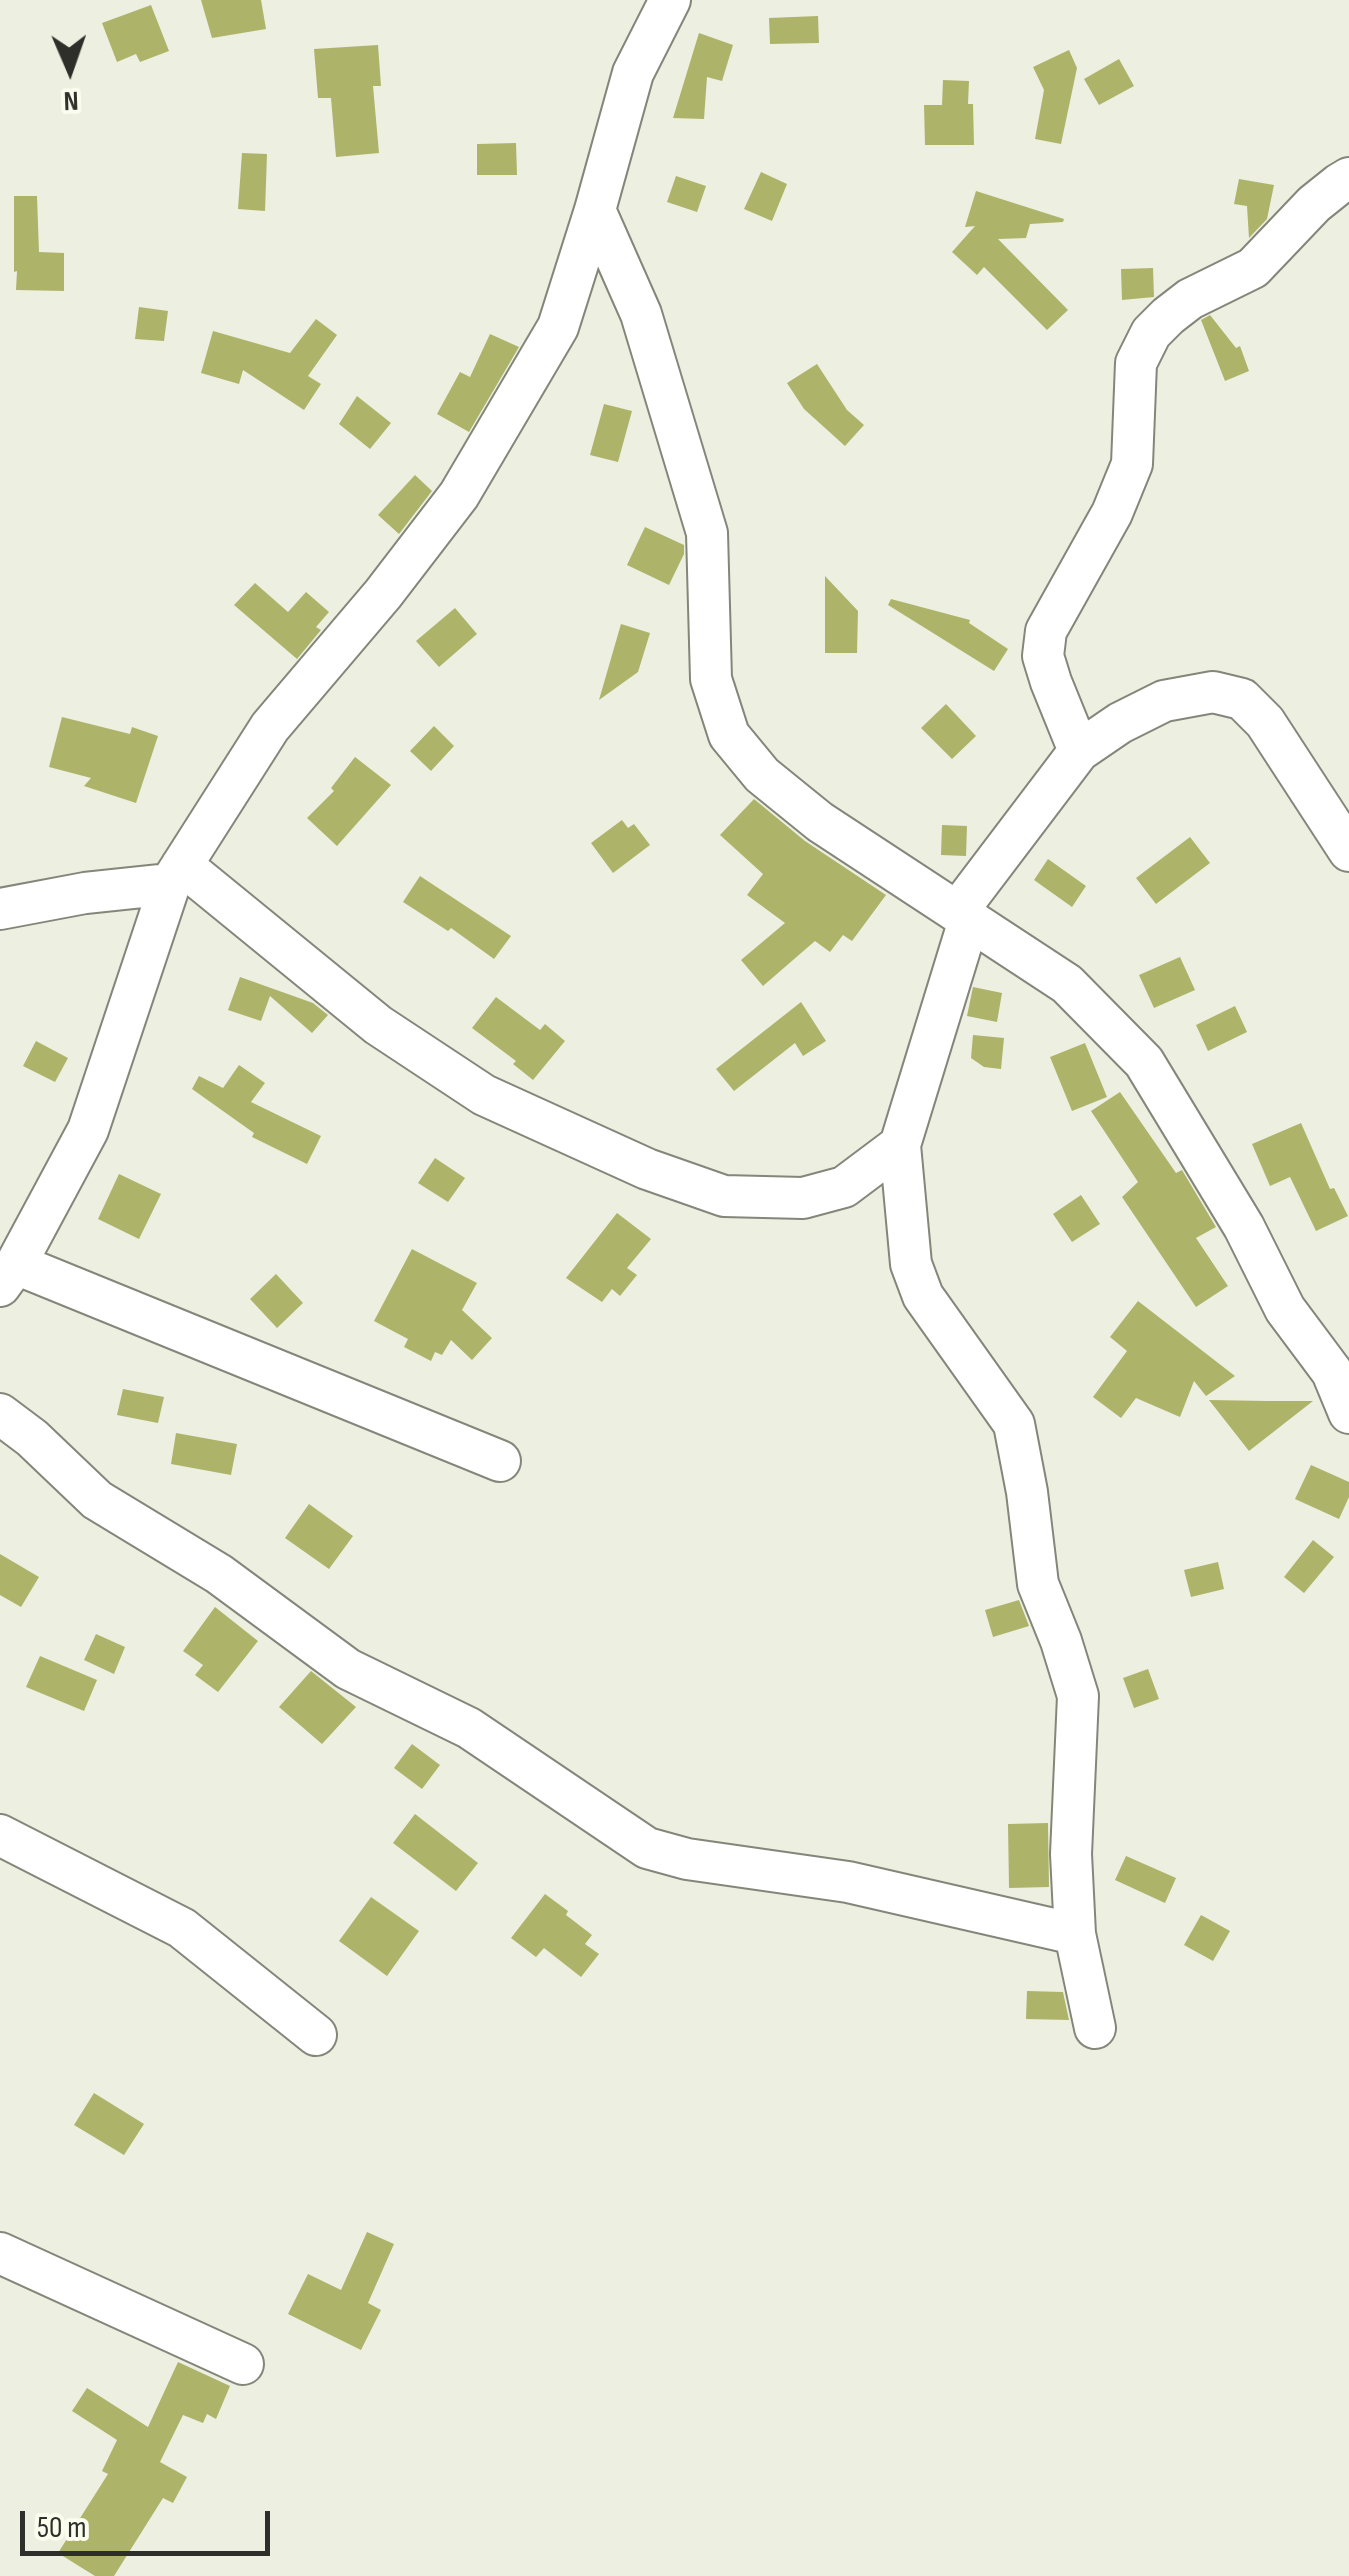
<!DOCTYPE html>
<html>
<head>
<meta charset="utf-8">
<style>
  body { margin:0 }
  #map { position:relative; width:1349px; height:2576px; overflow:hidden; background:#edefe1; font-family:"Sofia Sans Condensed",sans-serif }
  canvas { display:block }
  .north { position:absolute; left:20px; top:20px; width:100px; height:100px; -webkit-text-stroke:8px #fafcee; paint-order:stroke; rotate:178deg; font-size:28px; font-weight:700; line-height:40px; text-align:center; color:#2e2f2a }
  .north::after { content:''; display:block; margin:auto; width:35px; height:45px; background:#2e2f2a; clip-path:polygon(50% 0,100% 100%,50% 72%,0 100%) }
  .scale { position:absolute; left:20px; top:2511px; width:250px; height:45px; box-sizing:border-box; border:5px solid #2e2f2a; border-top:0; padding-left:12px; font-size:30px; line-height:35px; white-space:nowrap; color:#2e2f2a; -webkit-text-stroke:8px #fafcee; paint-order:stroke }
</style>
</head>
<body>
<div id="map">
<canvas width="1349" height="2576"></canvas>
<div class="north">N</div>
<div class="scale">50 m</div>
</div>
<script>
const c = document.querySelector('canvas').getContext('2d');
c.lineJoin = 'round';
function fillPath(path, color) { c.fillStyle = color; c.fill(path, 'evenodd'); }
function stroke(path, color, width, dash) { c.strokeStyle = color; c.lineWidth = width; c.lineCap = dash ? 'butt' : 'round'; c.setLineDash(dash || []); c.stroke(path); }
fillPath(new Path2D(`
  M 201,0 L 261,0 L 266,29 L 212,38 Z
  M 151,5 L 169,51 L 140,62 L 136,54 L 117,62 L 102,23 Z
  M 818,16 L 819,43 L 770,44 L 769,18 Z
  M 699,33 L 733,45 L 722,81 L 707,77 L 704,119 L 673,118 Z
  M 378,45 L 381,86 L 373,86 L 379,153 L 336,157 L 331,98 L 318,98 L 314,49 Z
  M 1069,50 L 1077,68 L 1061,144 L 1035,139 L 1044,90 L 1033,67 Z
  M 1119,59 L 1134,86 L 1099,105 L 1084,79 Z
  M 943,80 L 969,81 L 968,104 L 973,104 L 974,145 L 925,145 L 924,105 L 942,105 Z
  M 516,143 L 517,175 L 477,175 L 477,144 Z
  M 242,153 L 267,154 L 265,211 L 238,209 Z
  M 761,172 L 787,184 L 772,221 L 744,209 Z
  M 676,176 L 706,186 L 697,212 L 667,202 Z
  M 1239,179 L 1274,185 L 1267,219 L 1249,238 L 1247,206 L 1234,204 Z
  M 976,191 L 1064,219 L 1063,222 L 1030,224 L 1026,238 L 998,239 L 1068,310 L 1047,330 L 984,267 L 977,275 L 952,252 L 975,226 L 965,227 Z
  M 14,196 L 37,196 L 39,252 L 64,253 L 64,291 L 16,290 L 17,271 L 14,272 Z
  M 1153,268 L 1154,297 L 1122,300 L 1121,269 Z
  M 139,307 L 168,311 L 164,341 L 135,339 Z
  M 1210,315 L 1236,348 L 1240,346 L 1249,371 L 1225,381 L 1201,320 Z
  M 316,319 L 337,335 L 308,376 L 321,384 L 304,410 L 243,370 L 239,384 L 201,373 L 213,331 L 290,353 Z
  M 490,334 L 519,347 L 469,432 L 437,414 L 460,372 L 470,377 Z
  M 817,364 L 847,410 L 864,425 L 845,446 L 804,409 L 787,383 Z
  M 357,396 L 391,423 L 370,449 L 339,424 Z
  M 604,404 L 632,411 L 618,462 L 590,455 Z
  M 415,475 L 432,491 L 399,534 L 378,515 Z
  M 645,527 L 684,545 L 684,554 L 669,585 L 627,565 Z
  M 825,576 L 858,611 L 857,653 L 825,653 Z
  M 255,583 L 288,612 L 306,592 L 329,612 L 316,627 L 321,630 L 297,659 L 234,605 Z
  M 891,599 L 970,620 L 969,623 L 1008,649 L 994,671 L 888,605 Z
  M 455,608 L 477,634 L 439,667 L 416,641 Z
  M 621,624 L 650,633 L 638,672 L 599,700 Z
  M 946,704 L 976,736 L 952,759 L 921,728 Z
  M 62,717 L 130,734 L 132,727 L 158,736 L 136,803 L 84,786 L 91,778 L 49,767 Z
  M 434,726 L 454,746 L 431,771 L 410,751 Z
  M 355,757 L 391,785 L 337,846 L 307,818 L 334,791 L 331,788 Z
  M 754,799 L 805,841 L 886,895 L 852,941 L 843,935 L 830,952 L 815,941 L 763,986 L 741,960 L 785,923 L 747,895 L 763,874 L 720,835 Z
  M 622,820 L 628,828 L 634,824 L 650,845 L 613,873 L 591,843 Z
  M 942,825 L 967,826 L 966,856 L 941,855 Z
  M 1190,837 L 1210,863 L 1156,904 L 1136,878 Z
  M 1048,859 L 1086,886 L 1072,907 L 1034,880 Z
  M 420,876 L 511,936 L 494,959 L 451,928 L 448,931 L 403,902 Z
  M 1180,957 L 1195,990 L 1154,1008 L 1139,975 Z
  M 240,977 L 313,1003 L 328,1015 L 312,1033 L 270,996 L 261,1021 L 228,1010 Z
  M 973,987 L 1002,993 L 997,1022 L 967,1016 Z
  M 496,997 L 540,1030 L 545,1024 L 565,1041 L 533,1080 L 513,1064 L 516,1061 L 472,1028 Z
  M 801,1002 L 826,1041 L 803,1056 L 795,1043 L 734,1091 L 716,1069 Z
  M 1235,1006 L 1247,1032 L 1208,1051 L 1196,1025 Z
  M 973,1035 L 1004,1038 L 1001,1069 L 984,1067 L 971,1058 Z
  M 36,1041 L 68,1058 L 55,1082 L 23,1066 Z
  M 1085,1043 L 1107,1097 L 1072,1111 L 1050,1057 Z
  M 239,1065 L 265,1083 L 251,1102 L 321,1136 L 307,1164 L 252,1137 L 254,1133 L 192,1089 L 199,1076 L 223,1088 Z
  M 1120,1092 L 1176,1173 L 1182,1170 L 1216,1227 L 1196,1238 L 1228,1286 L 1196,1307 L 1122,1197 L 1138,1182 L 1091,1111 Z
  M 1301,1123 L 1330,1189 L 1334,1188 L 1348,1216 L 1316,1231 L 1290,1177 L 1270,1186 L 1252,1144 Z
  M 435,1158 L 465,1178 L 448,1202 L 418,1183 Z
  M 119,1174 L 161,1194 L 139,1239 L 98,1219 Z
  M 1081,1195 L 1100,1224 L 1072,1242 L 1053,1214 Z
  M 617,1213 L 651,1239 L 627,1268 L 637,1275 L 620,1296 L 612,1289 L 602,1302 L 566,1278 Z
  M 412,1249 L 477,1283 L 462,1310 L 492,1338 L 472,1360 L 451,1340 L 442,1355 L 435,1352 L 431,1361 L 404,1347 L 408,1339 L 374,1321 Z
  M 276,1274 L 303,1303 L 277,1328 L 250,1299 Z
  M 1138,1301 L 1235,1376 L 1206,1396 L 1194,1381 L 1180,1417 L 1136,1398 L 1121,1418 L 1093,1397 L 1127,1351 L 1110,1337 Z
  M 123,1389 L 164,1397 L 158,1423 L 117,1415 Z
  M 1209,1400 L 1267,1401 L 1313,1401 L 1249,1451 Z
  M 176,1433 L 237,1444 L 231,1475 L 171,1464 Z
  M 1311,1465 L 1349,1482 L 1349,1497 L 1339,1519 L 1295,1499 Z
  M 309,1504 L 353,1536 L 329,1569 L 285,1538 Z
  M 1313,1540 L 1334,1557 L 1304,1593 L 1284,1577 Z
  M 0,1554 L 39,1577 L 21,1607 L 0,1595 Z
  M 1218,1562 L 1224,1589 L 1191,1597 L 1184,1570 Z
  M 1019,1600 L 1029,1626 L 993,1637 L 985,1610 Z
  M 215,1607 L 258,1641 L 218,1692 L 195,1675 L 203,1665 L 183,1651 Z
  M 96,1634 L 125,1647 L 114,1674 L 84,1660 Z
  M 40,1656 L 97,1680 L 84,1711 L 26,1687 Z
  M 1148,1669 L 1159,1699 L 1134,1708 L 1123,1678 Z
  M 311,1671 L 356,1707 L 322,1744 L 279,1707 Z
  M 412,1744 L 440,1765 L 422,1789 L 394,1768 Z
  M 415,1814 L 478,1863 L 456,1891 L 393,1843 Z
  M 1048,1823 L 1049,1887 L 1009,1888 L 1008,1824 Z
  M 1126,1856 L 1176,1878 L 1165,1903 L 1115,1880 Z
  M 545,1894 L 568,1911 L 566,1915 L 592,1935 L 585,1944 L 599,1954 L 581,1977 L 544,1948 L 536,1957 L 511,1938 Z
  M 371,1897 L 419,1931 L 387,1976 L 339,1941 Z
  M 1201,1915 L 1230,1931 L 1213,1961 L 1184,1945 Z
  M 1027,1991 L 1063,1992 L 1069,2020 L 1026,2019 Z
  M 94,2093 L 144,2124 L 124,2155 L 74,2125 Z
  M 367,2232 L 394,2244 L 368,2303 L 381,2310 L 361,2350 L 288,2314 L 308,2274 L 341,2290 Z
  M 178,2362 L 230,2386 L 216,2419 L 207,2414 L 203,2423 L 183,2415 L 160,2462 L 187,2477 L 173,2503 L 163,2498 L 114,2576 L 95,2576 L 58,2553 L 108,2474 L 102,2471 L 117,2440 L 72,2411 L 87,2388 L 148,2427 Z`), '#adb46a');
const minor = new Path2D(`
  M 595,210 L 641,314 L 707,533 L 711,679 L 729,735 L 762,775 L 820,822 L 1067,984 L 1144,1062 L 1244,1227 L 1285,1309 L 1332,1372 L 1349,1413
  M 1079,751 L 1051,682 L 1043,656 L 1046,631 L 1112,513 L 1132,464 L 1136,363 L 1151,333 L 1168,316 L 1190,299 L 1253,268 L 1314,204 L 1339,184 L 1349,178
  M 182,865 L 378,1025 L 484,1095 L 647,1169 L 724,1196 L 803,1198 L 844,1187 L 900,1145
  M 0,909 L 85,893 L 170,884
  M 957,912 L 1079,751 L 1120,723 L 1164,701 L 1213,692 L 1242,699 L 1265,722 L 1349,851
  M 969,920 L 900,1145 L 911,1264 L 923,1296 L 1014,1424 L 1027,1492 L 1038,1584 L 1061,1641 L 1078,1696 L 1071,1854 L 1075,1934 L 1095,2028
  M 16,1264 L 500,1461
  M 0,1286 L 16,1264 L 88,1130 L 170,884 L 270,727 L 383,594 L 459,495 L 558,327 L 595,210 L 633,73 L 670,0
  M 0,1414 L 32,1438 L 97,1500 L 219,1574 L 348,1669 L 469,1728 L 647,1848 L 687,1859 L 848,1882 L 1075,1934
  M 0,1835 L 182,1928 L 316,2035
  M 0,2253 L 243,2364`);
stroke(minor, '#84867a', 44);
stroke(minor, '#fff', 40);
</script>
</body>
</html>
